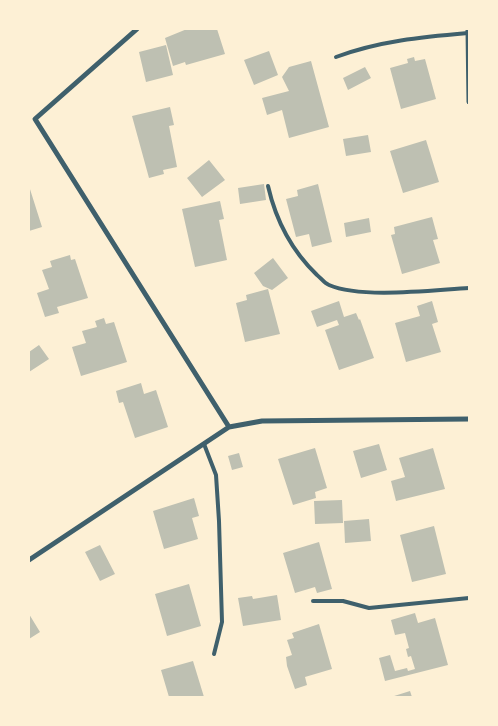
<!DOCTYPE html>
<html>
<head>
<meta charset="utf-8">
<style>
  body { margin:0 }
  #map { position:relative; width:498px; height:726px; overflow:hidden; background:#fdf0d5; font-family:"DejaVu Sans",sans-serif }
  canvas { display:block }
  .frame { position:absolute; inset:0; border:30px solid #fdf0d5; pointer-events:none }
</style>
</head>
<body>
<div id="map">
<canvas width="498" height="726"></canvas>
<div class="frame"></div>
</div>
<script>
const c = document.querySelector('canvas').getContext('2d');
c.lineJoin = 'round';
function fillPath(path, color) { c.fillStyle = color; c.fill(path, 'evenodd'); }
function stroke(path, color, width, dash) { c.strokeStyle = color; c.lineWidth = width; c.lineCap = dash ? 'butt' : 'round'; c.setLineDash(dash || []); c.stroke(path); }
fillPath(new Path2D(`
  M 187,29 L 217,29 L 225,54 L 186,65 L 185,62 L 173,66 L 165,38 Z
  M 166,45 L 173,75 L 146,82 L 139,52 Z
  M 269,51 L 278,75 L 254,85 L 244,60 Z
  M 414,57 L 415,61 L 425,59 L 436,99 L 401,109 L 390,68 L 408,63 L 407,59 Z
  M 311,61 L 329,127 L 289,138 L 282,110 L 267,115 L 262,98 L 289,91 L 282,77 L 289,67 Z
  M 365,67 L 371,78 L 348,90 L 343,78 Z
  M 170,107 L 174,125 L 169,126 L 177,167 L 163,170 L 164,174 L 149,178 L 132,116 Z
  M 368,135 L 371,152 L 346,156 L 343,139 Z
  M 426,140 L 439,182 L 403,193 L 390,151 Z
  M 209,160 L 225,180 L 202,197 L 187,178 Z
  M 264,184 L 266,200 L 240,204 L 238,188 Z
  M 318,184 L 332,242 L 312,247 L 309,234 L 296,237 L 286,199 L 298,196 L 297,190 Z
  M 29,186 L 42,227 L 29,231 Z
  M 220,201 L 224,219 L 219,220 L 227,260 L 195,267 L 182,209 Z
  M 432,217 L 438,239 L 433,240 L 440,263 L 402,274 L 391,235 L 395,234 L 394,227 Z
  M 369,218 L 371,232 L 346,237 L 344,223 Z
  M 70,255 L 71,260 L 75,259 L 88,298 L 57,307 L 59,313 L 45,317 L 37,293 L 49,289 L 42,270 L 52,267 L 50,261 Z
  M 273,258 L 288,278 L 272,290 L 263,286 L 254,273 Z
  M 268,289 L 280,334 L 245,342 L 236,303 L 247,300 L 246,295 Z
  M 339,301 L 344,317 L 356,313 L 359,320 L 360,319 L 374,358 L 339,370 L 325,330 L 339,325 L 337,320 L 317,327 L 311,311 Z
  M 432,301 L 438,322 L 432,324 L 441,352 L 406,362 L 395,323 L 420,316 L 417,306 Z
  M 104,318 L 106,324 L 114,322 L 127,362 L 81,376 L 72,347 L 86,343 L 82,331 L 97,327 L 95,321 Z
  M 39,345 L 49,359 L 29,372 L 29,352 Z
  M 141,383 L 144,394 L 156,390 L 168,427 L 135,438 L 123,402 L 119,403 L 116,391 Z
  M 379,444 L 387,470 L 361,478 L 353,451 Z
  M 315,448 L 327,488 L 315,492 L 316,498 L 293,505 L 278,459 Z
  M 433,448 L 445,489 L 396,501 L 391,481 L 405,477 L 399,458 Z
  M 239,453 L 243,467 L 232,470 L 228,456 Z
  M 194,498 L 199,516 L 192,518 L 198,539 L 164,549 L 153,511 Z
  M 342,500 L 343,523 L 315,524 L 314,501 Z
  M 369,519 L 371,541 L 345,543 L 344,521 Z
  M 434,526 L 446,574 L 412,582 L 400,535 Z
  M 319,542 L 332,589 L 317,593 L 315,587 L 295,593 L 283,553 Z
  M 100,545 L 115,574 L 100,581 L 85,552 Z
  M 189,584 L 201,626 L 167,636 L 155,594 Z
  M 277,595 L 281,620 L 243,626 L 238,598 L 252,596 L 253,599 Z
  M 415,613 L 418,623 L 435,618 L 448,665 L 385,681 L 379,658 L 390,655 L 395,671 L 407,668 L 408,671 L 415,669 L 411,656 L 408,657 L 406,649 L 409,648 L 405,633 L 395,635 L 391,620 Z
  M 29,614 L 40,632 L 29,639 Z
  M 319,624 L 332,669 L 305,677 L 307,685 L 295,689 L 287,666 L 286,657 L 292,655 L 287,640 L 294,638 L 292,633 Z
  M 193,661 L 204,697 L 169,697 L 161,670 Z
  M 410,691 L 412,697 L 391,697 Z`), '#bec0b2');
stroke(new Path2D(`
  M 336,57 C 379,41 422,37 468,33
  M 268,186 C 276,221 292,251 317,275 C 321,278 324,283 329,285 C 361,299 433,290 469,288
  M 204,444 L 216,475 L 219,521 L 222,622 L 214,654
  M 313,601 L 343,601 L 369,608 L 469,598`), '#3f606c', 4);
stroke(new Path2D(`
  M 137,29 L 35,119 L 229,427
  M 468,29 L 469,102
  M 29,560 L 229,427 L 262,421 L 469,419`), '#3f606c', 5);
</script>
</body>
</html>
